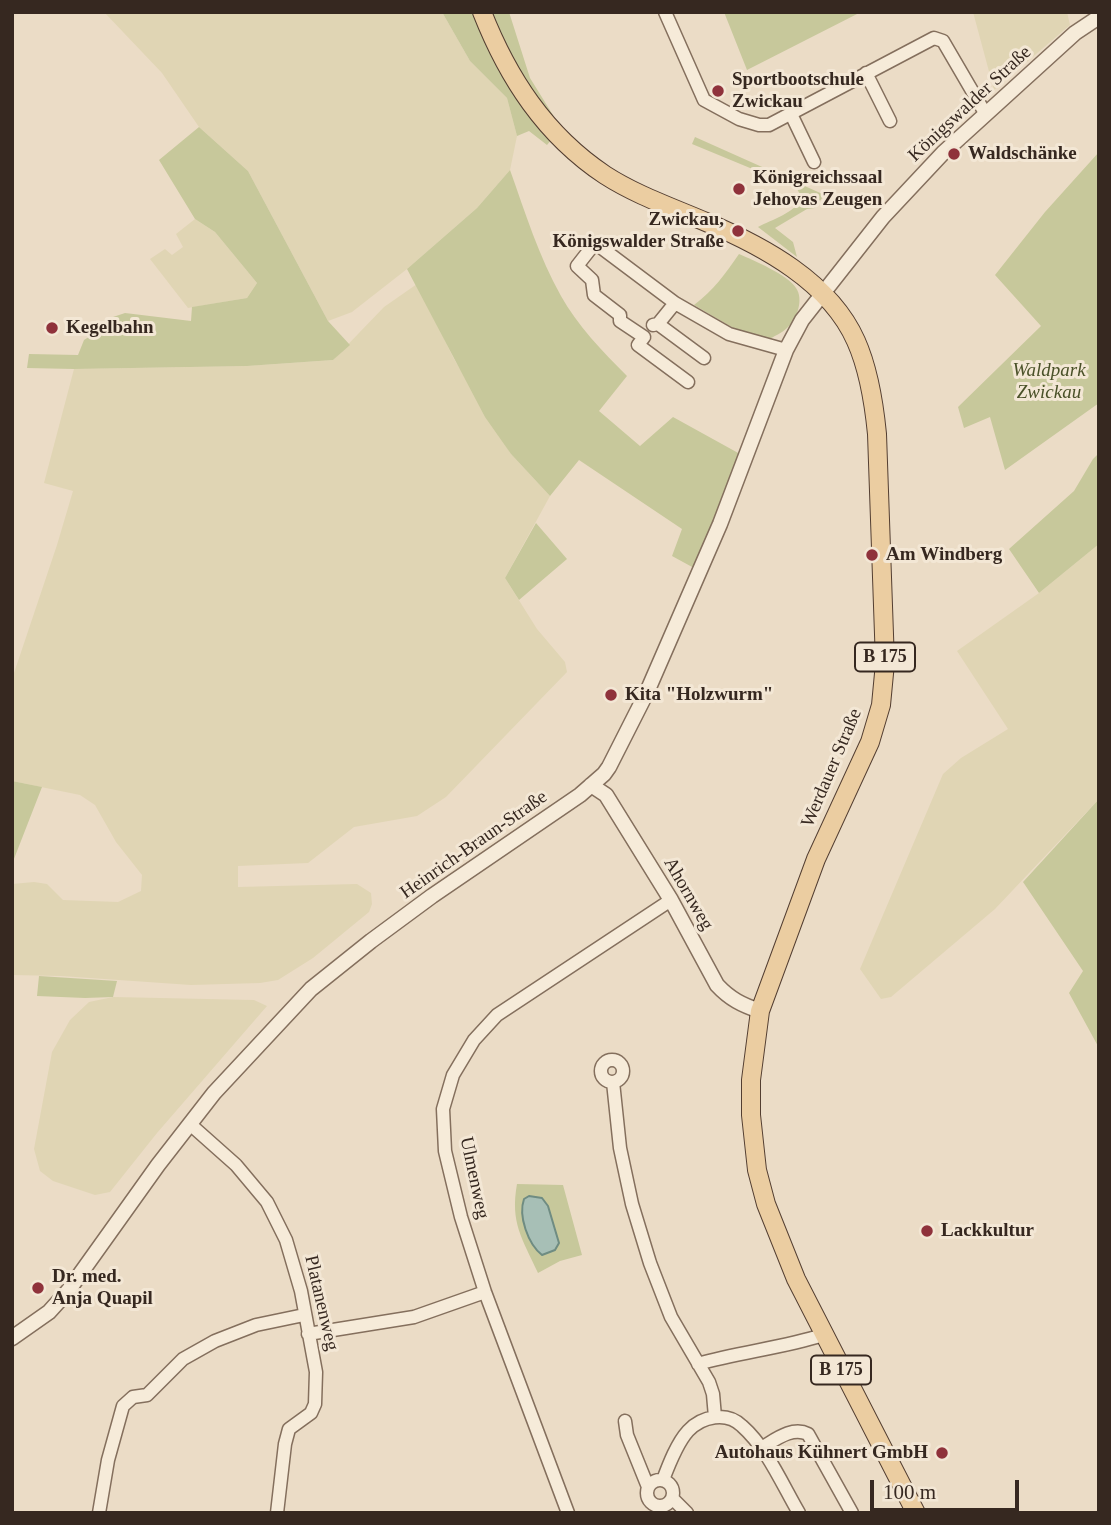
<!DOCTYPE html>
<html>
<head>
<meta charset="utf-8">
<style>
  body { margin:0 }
  #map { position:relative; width:1111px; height:1525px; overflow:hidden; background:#ebdcc6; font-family:"Times New Roman",serif }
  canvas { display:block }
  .frame { position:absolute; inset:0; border:14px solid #362820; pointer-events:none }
  .scale { position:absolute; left:870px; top:1480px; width:149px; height:32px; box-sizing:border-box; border:4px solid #362820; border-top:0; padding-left:9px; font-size:21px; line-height:24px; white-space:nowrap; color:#362820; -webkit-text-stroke:5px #f3e7d5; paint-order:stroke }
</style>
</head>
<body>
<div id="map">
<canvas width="1111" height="1525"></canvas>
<div class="frame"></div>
<div class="scale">100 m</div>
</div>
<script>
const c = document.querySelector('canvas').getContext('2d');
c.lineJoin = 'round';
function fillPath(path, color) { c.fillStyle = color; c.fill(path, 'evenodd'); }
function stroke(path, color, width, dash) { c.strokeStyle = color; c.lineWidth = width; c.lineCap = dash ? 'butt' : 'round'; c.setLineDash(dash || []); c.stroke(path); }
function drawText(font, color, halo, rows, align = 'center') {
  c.font = font + ' "Times New Roman",serif'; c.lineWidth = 6; c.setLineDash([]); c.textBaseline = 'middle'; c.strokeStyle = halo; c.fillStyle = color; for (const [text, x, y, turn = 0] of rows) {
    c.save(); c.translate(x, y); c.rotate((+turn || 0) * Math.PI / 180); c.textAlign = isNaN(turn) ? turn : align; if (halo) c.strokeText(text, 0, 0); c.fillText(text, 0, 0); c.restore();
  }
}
fillPath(new Path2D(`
  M 104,12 L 442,12 L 470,61 L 507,98 L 517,136 L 510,170 L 477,208 L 407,269 L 352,312 L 328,321 L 248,171 L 199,127 L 162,73 Z
  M 973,12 L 1067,12 L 1070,25 L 994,90 Z
  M 195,219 L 215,232 L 257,283 L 247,298 L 188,308 L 150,259 L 165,249 L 172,255 L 183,247 L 176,234 Z
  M 417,284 L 454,359 L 511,454 L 550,496 L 505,578 L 537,629 L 565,662 L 567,672 L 446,797 L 417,816 L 354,827 L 308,863 L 238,866 L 238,887 L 357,884 L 371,893 L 372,904 L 369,912 L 313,958 L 278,980 L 260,983 L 191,985 L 61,976 L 12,975 L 12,884 L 34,882 L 47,884 L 63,900 L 118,902 L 141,891 L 142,875 L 116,842 L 95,805 L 80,795 L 12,781 L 12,679 L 57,545 L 73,491 L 44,483 L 74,369 L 247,366 L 333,360 L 384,307 Z
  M 1099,544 L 1099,799 L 995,909 L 891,997 L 881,999 L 860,969 L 943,774 L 961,758 L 1008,729 L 957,651 L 1039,593 Z
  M 113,997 L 254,1000 L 267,1006 L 157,1133 L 110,1192 L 95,1195 L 53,1181 L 40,1171 L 34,1149 L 52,1052 L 70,1020 L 89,1002 Z`), '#e0d5b4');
fillPath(new Path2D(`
  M 442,12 L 509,12 L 530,78 L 561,128 L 547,145 L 529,131 L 517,136 L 507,98 L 470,61 Z
  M 724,12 L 861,12 L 747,70 Z
  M 199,127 L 248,171 L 328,321 L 350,345 L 333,360 L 247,366 L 74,369 L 27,368 L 29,354 L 78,355 L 84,340 L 109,324 L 110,318 L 125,313 L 191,321 L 192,307 L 247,298 L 257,283 L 215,232 L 195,219 L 159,160 Z
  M 695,137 L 827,196 L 826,198 L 822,198 L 815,208 L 807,209 L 775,228 L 793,242 L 797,257 L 758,227 C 773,219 793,214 802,198 L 796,187 L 692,144 Z
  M 1099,152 L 1099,403 L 1005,470 L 990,417 L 964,428 L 958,407 L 1041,326 L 995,275 L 1045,212 Z
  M 510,170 C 525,212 539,257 561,296 C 577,325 603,352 627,376 L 599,411 L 640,446 L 673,417 L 740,454 L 694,568 L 672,556 L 682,529 L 579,460 L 550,496 L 511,454 L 485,417 L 407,269 L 477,208 Z
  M 739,254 C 753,260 788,275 796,288 C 804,299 797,320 787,328 C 782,333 774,336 768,340 L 735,329 L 694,305 C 713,291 726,273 739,254 Z
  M 1099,453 L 1099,544 L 1039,593 L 1009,549 L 1074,491 L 1093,459 Z
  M 536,523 L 567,559 L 519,600 L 505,578 Z
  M 12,781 L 42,787 L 12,864 Z
  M 1099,799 L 1099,1048 L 1069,993 L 1083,971 L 1023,882 Z
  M 39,976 L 117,981 L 113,997 L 85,998 L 37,996 Z
  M 517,1184 L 563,1185 L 582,1255 L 560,1261 L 538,1273 C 522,1238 510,1223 517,1184 Z`), '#c7c89b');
const water = new Path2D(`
  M 529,1196 L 542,1198 L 548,1206 L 559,1243 L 555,1250 L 542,1255 C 528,1244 518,1216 524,1199 Z`);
fillPath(water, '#a7bfb6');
stroke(water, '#6f8c82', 2);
const minor = new Path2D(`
  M 665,12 L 704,100 L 739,119 L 759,125 L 769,125 L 934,38 L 943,41 L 985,113
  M 866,73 L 890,121
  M 791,114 L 814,162
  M 658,324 L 704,358
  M 653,325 L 658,324 L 675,303
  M 688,382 L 638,345 L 644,337 L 620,321 L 620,315 L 594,295 L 592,280 L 577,266 L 595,243 L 675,303 L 729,334 L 786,350
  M601 1071a11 11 0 1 1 22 0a11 11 0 1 1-22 0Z
  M 613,1082 L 620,1148 L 632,1204 L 650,1263 L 671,1317 L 709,1382 L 713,1394 L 715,1417
  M 191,1125 L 236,1165 L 267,1202 L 286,1240 L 301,1291 L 316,1372 L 315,1404 L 311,1413 L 289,1429 L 285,1444 L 277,1513
  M 308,1334 L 414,1317 L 485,1292
  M 698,1364 C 739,1352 782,1348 823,1335
  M 625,1421 L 627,1435 L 648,1487
  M 761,1448 C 775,1440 792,1426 808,1434 L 852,1513
  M 663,1480 C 669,1464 677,1443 688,1431 C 702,1416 727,1411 742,1426 C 767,1448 782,1484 799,1513
  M647 1493a13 13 0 1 1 26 0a13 13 0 1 1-26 0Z
  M 672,1498 L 687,1513
  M 99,1513 L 108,1460 L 123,1406 L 133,1397 L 147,1395 L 183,1359 L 215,1341 L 256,1325 L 304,1315
  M 568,1513 L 485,1292 L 461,1217 L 445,1151 L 443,1109 L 453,1075 L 474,1040 L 497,1015 L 671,900`);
const tertiary = new Path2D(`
  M 591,785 L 606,795 L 671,900 L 717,985 C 730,999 742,1005 760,1011
  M 12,1338 L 49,1312 L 68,1291 L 158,1165 L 214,1093 L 311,989 L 371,941 L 432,896 L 580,795 L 604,774 L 609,767 L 647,692 L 720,524 L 786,350 L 802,320 L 883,217 L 943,153 L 1075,33 L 1099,17`);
const primary = new Path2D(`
  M 482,12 C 508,78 545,135 605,175 C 636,195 671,207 706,222 C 763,246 830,282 856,341 C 869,370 874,403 877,434 L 885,663 L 881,705 L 870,742 L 816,859 L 760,1011 L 751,1080 L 751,1115 L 757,1170 L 766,1204 L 796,1279 L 916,1513`);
stroke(minor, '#846f5d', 15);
stroke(tertiary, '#846f5d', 17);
stroke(primary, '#533e31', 20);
stroke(minor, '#f6ebd9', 12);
stroke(tertiary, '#f6ebd9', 14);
stroke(primary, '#ebcda1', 18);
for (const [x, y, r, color] of [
  [718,91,7,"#8f323b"],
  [954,154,7,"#8f323b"],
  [739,189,7,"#8f323b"],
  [738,231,7,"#8f323b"],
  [52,328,7,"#8f323b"],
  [872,555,7,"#8f323b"],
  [611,695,7,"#8f323b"],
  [927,1231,7,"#8f323b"],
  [38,1288,7,"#8f323b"],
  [942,1453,7,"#8f323b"]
]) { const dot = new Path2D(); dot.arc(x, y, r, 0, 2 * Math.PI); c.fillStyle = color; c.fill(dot); stroke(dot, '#f3e7d5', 2.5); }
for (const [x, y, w] of [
  [885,657,60],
  [841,1370,60]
]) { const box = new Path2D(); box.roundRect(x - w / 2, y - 14.5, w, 29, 5); c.fillStyle = '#f3e7d5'; c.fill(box); stroke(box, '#362820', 2); }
drawText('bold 18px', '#362820', null, [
  ["B 175",885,657],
  ["B 175",841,1370]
]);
drawText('bold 19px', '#362820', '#f3e7d5', [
  ["Sportbootschule",732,80],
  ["Zwickau",732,102],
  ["Waldschänke",968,154],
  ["Königreichssaal",753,178],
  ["Jehovas Zeugen",753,200],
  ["Zwickau,",724,220,"right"],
  ["Königswalder Straße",724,242,"right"],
  ["Kegelbahn",66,328],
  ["Am Windberg",886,555],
  ["Kita \"Holzwurm\"",625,695],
  ["Lackkultur",941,1231],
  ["Dr. med.",52,1277],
  ["Anja Quapil",52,1299],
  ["Autohaus Kühnert GmbH",928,1453,"right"]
], 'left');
drawText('19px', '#362820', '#f3e7d5', [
  ["Königswalder Straße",970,104,-43],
  ["Werdauer Straße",832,768,-67],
  ["Heinrich-Braun-Straße",474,845,-35],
  ["Ahornweg",688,894,60],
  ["Ulmenweg",474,1178,78],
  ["Platanenweg",321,1303,77]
]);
drawText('italic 19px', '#4a5128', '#f3e7d5', [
  ["Waldpark",1049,371],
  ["Zwickau",1049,393]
]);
</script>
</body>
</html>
